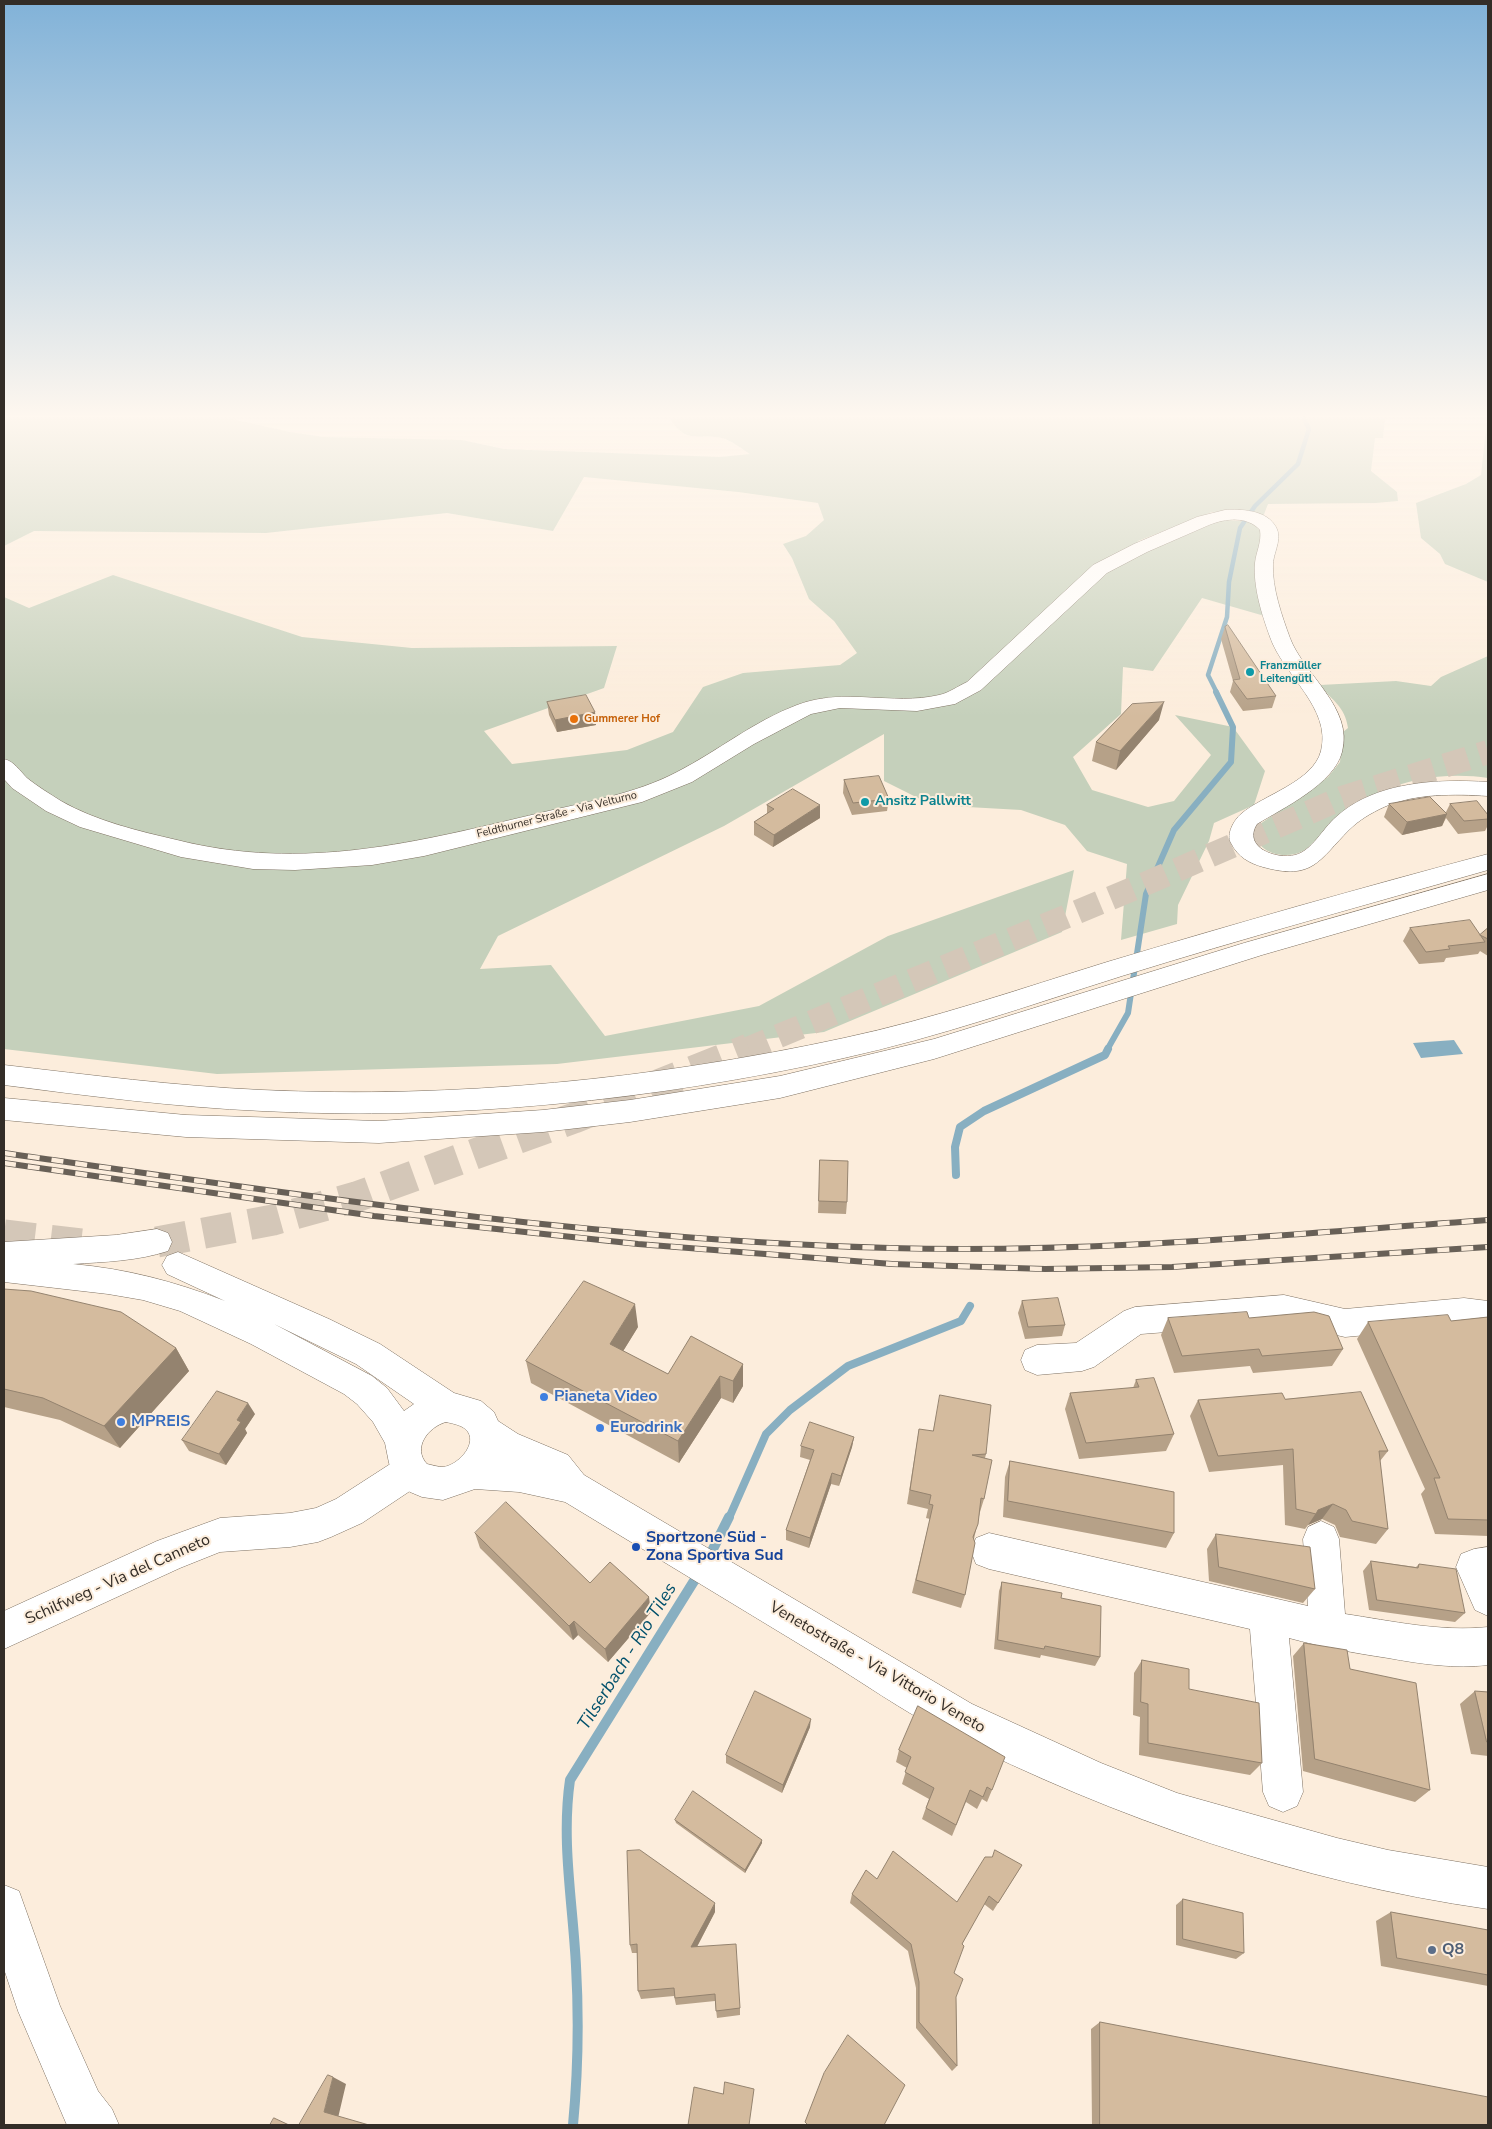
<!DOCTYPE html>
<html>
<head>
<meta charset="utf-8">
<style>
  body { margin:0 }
  #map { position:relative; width:1492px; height:2129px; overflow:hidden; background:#fceddc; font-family:"Nunito Sans",sans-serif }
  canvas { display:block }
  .frame { position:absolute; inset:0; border:5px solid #332d27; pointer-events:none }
</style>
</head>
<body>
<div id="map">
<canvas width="1492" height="2129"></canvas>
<div class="frame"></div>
</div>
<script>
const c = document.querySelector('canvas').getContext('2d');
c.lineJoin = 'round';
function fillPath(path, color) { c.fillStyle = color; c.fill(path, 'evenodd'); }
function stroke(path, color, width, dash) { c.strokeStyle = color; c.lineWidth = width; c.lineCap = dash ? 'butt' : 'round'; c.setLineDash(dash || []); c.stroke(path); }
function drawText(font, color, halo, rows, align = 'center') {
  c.font = font + ' "Nunito Sans",sans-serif'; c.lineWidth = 4; c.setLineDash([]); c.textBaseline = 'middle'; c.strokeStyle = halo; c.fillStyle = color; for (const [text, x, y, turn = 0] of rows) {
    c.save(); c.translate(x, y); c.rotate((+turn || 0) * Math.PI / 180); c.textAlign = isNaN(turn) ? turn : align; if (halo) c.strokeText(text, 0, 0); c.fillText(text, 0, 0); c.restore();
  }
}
fillPath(new Path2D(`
  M 4,419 L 232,419 L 290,432 L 324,437 L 462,440 L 504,449 L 720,457 L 750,454 C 742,449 731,440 722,438 C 697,433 688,445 670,419 L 1385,419 L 1383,438 L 1375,438 L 1371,471 L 1397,492 L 1398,501 L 1376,503 L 1268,504 L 1263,517 L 1235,511 L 1212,512 L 1138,541 L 1135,557 L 1221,520 L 1247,521 L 1255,524 L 1262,530 L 1268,617 L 1202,598 L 1153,671 L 1123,667 L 1121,714 L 1073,757 L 1092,790 L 1148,807 L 1174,801 L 1211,755 L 1175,715 L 1233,727 L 1265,771 L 1254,805 L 1214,823 L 1209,841 L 1178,905 L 1177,924 L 1121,940 L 1127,864 L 1087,851 L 1065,825 L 1021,810 L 932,805 L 884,781 L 884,734 L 724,826 L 498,936 L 480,969 L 551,965 L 605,1036 L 759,1006 L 888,936 L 1074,870 L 1062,932 L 824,1032 L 557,1064 L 217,1074 L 4,1049 L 4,597 L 29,608 L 113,575 L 302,637 L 412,648 L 617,646 L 604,688 L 484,731 L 512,764 L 627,750 L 673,732 L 703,687 L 743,673 L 840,665 L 857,653 L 834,621 L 809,599 L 792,558 L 783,544 L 806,536 L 824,520 L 818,503 L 738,492 L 584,477 L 553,531 L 447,513 L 266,533 L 34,531 L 4,546 Z
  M 1487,419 L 1488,419 L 1488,582 L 1445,564 L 1440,554 L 1421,538 L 1416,503 L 1466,484 L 1481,475 Z
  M 1488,656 L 1488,778 C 1455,773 1411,776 1381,793 C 1371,798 1361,805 1352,811 C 1344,816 1336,820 1329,826 C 1318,835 1310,851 1295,854 C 1275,859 1248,847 1260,824 L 1328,777 L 1340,762 L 1343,732 L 1348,728 C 1345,706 1332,701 1320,685 L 1396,681 L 1431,686 L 1441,677 Z`), '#c5d0bb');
fillPath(new Path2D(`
  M 1454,1040 L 1463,1054 L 1421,1058 L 1413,1043 Z`), '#88afc1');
stroke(new Path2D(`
  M 1217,693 L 1208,675 L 1227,617 L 1229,582 L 1240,528 L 1255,506 L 1298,464 L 1309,429 L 1304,419`), '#88afc1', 4.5);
stroke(new Path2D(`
  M 1107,1050 L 1128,1013 L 1146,894 L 1174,830 L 1231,762 L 1233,727 L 1216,692`), '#88afc1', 6);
stroke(new Path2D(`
  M 956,1175 L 955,1147 L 960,1127 L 984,1111 L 1105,1055 L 1108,1049
  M 729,1518 L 766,1434 L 790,1410 L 848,1366 L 961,1321 L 970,1306`), '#88afc1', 8);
stroke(new Path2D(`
  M 709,1557 L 729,1517
  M 573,2125 C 578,2072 579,2019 576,1966 C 573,1904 561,1842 570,1780 L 699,1573`), '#88afc1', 10);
stroke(new Path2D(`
  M 745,1050 L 1147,883 L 1342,798 L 1488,752`), '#d4c7b8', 24, [24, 12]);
stroke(new Path2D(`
  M 4,1235 L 81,1244
  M 157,1242 L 273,1220 L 356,1197 L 574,1118 L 749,1049`), '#d4c7b8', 31, [31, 16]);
const minor = new Path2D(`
  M 1225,510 C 1241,509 1264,510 1274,524 C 1284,537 1274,550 1273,564 C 1272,588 1282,616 1290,638 C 1304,675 1354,708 1342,752 C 1334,784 1283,808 1257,824 C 1242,847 1276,860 1295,855 C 1312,851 1323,828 1336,817 C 1376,781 1438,779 1488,782 L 1488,796 C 1454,794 1416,793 1384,807 C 1371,813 1359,820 1349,830 C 1319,860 1313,881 1263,867 C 1249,863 1238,857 1231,843 C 1226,834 1234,820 1241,814 C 1263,795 1313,782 1321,751 C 1332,708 1283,675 1270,637 C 1262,615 1253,587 1255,563 C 1256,552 1262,542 1260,530 C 1247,516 1226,518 1209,525 L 1147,552 L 1107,573 L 981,690 L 955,704 L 917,711 L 840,708 L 811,714 L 754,744 L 692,782 L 642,802 L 424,856 L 372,865 L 295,870 L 253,869 L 181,857 L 80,827 L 46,811 L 12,788 L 4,779 L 4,759 C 15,762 19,770 27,778 C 37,786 50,794 61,801 C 96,821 138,831 177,840 C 304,872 417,842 540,813 C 586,802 635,794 677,772 C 718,751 754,721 797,705 C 844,687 892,706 939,695 C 949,693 958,686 967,682 L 1093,565 L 1134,544 L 1197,517 Z
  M 1284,1295 L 1345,1309 L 1464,1298 L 1488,1301 L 1488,1329 L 1464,1326 L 1345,1337 L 1284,1323 L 1141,1334 L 1094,1367 L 1082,1371 L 1037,1375 L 1025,1370 L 1021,1360 L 1025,1350 L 1037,1345 L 1076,1343 L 1124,1311 L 1135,1307 Z
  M 410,1455 L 422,1459 L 427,1471 L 422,1483 L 362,1523 L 331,1537 L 318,1542 L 290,1547 L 220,1552 L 180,1568 L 4,1649 L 4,1611 L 157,1541 L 220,1518 L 290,1513 L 316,1508 L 336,1499 L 398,1459 Z
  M 1321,1521 L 1334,1527 L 1339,1539 L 1345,1614 C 1392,1621 1440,1632 1488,1627 L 1488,1665 C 1455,1669 1421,1664 1388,1658 C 1354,1653 1322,1647 1289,1638 L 1303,1792 L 1297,1806 L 1283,1812 L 1269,1806 L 1263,1792 L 1250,1629 L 989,1569 L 976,1564 L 971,1551 L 976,1538 L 989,1533 L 1308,1606 L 1303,1539 L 1308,1527 Z
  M 1488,1547 L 1488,1616 L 1475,1610 L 1456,1567 L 1461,1554 L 1474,1549 Z
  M 4,1885 L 19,1891 L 60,2006 L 98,2091 L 112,2109 L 119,2125 L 67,2125 L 66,2123 L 18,2011 L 4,1969 Z`);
const major = new Path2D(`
  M 157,1229 L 168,1233 L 172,1242 L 168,1251 C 138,1261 104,1262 73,1264 C 127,1269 173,1281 225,1301 L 167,1274 L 162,1265 L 167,1256 L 178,1252 L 329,1319 L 380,1344 L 454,1393 L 481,1401 L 494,1412 L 498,1421 L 518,1434 L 568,1455 L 584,1475 L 972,1704 L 1101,1763 L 1177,1793 L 1337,1838 L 1388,1850 L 1488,1867 L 1488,1909 C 1299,1882 1116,1819 946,1733 C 902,1711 861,1681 819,1656 C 734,1605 650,1553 565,1502 L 519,1492 L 475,1489 L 443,1500 L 422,1497 L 410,1492 L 397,1482 L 389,1463 L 385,1443 L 373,1422 L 357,1404 L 344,1394 L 251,1344 L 180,1311 L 143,1300 L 108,1294 L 4,1282 L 4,1242 L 116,1235 ZM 274,1324 L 356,1364 L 414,1404 L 404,1411 L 387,1388 L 372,1376 ZM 446,1422 C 454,1424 463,1425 468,1432 C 477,1446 456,1466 443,1467 C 438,1467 432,1465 427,1464 C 412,1448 428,1427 446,1422 Z`);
const highway = new Path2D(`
  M 1488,854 L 1488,870 C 1366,905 1244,938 1122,976 C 1030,1005 939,1037 844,1058 C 655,1100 456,1121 262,1111 C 175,1107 89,1096 4,1085 L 4,1065 C 90,1075 175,1086 262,1090 C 456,1099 654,1079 844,1038 C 933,1019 1020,989 1107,962 C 1234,924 1360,888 1488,854 Z
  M 1488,874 L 1488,890 L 1262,955 L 934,1059 L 780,1098 L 630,1122 L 543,1132 L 379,1143 L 186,1137 L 4,1120 L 4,1098 L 186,1115 L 379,1121 L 543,1110 L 630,1100 L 780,1076 L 934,1039 L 1244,943 Z`);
stroke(minor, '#7e7162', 1);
stroke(major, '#7e7162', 1);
stroke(highway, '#7e7162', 1);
fillPath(minor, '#fff');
fillPath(major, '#fff');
fillPath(highway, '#fff');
const rail = new Path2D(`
  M 4,1153 C 298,1195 593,1240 890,1248 C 1089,1254 1289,1234 1488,1220
  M 4,1163 L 374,1216 L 638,1244 L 892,1264 L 1045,1269 L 1172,1267 L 1488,1247`);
stroke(rail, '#686057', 6);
stroke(rail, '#fceddc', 4.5, [12]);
fillPath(new Path2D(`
  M 1225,627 L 1276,696 L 1272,708 L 1243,711 L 1230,692 L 1233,681 L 1221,639 Z
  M 547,702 L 595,712 L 596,725 L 557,732 L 549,715 Z
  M 1159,720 L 1116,770 L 1092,761 L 1096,742 Z
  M 844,780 L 889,799 L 887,811 L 852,815 L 843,793 Z
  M 1389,804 L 1446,812 L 1450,804 L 1488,815 L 1488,825 L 1485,831 L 1458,834 L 1446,818 L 1442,826 L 1402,835 L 1384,817 Z
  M 767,805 L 820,818 L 773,847 L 754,835 L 754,822 L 767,814 Z
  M 1410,928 L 1480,935 L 1488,928 L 1488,956 L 1480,951 L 1478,954 L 1446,958 L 1444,962 L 1419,964 L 1403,941 Z
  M 820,1160 L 847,1202 L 846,1214 L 818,1213 Z
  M 4,1289 L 176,1348 L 189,1371 L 120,1448 L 60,1420 L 4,1407 Z
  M 1022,1301 L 1065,1325 L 1062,1336 L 1025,1339 L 1018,1313 Z
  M 1488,1317 L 1488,1536 L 1435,1534 L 1421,1494 L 1425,1489 L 1357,1339 L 1368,1322 L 1451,1321 Z
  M 1168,1318 L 1249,1318 L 1343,1349 L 1332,1366 L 1253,1373 L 1250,1366 L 1174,1373 L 1161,1335 Z
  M 638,1327 L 623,1351 L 668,1374 L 743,1364 L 743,1386 L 733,1403 L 721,1398 L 679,1463 L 531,1383 L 526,1361 Z
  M 1136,1380 L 1174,1434 L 1166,1451 L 1079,1459 L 1065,1409 L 1070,1393 L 1133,1388 Z
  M 1285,1399 L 1388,1451 L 1380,1461 L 1388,1529 L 1376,1544 L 1340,1537 L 1335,1525 L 1322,1519 L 1308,1525 L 1305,1529 L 1285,1525 L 1283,1465 L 1209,1472 L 1190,1416 L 1198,1400 Z
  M 255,1414 L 245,1429 L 247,1433 L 226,1465 L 189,1451 L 182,1440 Z
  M 919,1429 L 986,1454 L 985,1458 L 984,1499 L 980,1512 L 974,1539 L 965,1595 L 961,1608 L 912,1593 L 930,1519 L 926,1518 L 928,1509 L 907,1504 Z
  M 854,1437 L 852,1447 L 839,1486 L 831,1484 L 809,1548 L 786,1540 L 786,1530 L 810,1460 L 800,1457 L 801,1446 Z
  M 1010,1461 L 1174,1533 L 1166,1548 L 1003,1517 L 1005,1477 Z
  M 475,1533 L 590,1583 L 651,1612 L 608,1662 L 578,1635 L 573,1640 L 480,1548 Z
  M 1216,1534 L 1315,1589 L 1303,1603 L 1209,1581 L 1207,1549 Z
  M 1371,1561 L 1416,1567 L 1419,1564 L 1465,1613 L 1455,1622 L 1369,1610 L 1363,1571 Z
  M 1002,1582 L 1061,1598 L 1100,1657 L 1095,1666 L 1041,1655 L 1040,1658 L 994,1649 L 999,1591 Z
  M 1304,1643 L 1430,1790 L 1415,1802 L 1303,1771 L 1293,1656 Z
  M 1142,1660 L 1189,1689 L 1262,1763 L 1250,1775 L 1139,1755 L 1140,1717 L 1133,1715 L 1134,1673 Z
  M 1475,1691 L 1488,1692 L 1488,1756 L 1471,1754 L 1460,1704 Z
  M 918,1706 L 992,1790 L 987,1802 L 982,1799 L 977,1809 L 966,1802 L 952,1836 L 922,1819 L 929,1799 L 902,1784 L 907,1768 L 896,1762 L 899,1750 Z
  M 810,1727 L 782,1793 L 726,1763 L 726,1755 Z
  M 675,1820 L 762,1843 L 745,1873 L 676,1823 Z
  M 1022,1865 L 993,1911 L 984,1904 L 962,1944 L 954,1973 L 956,1997 L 957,2066 L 952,2071 L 916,2028 L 916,1988 L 908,1951 L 850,1903 L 852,1894 L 877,1879 L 957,1902 Z
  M 1183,1899 L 1244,1953 L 1236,1959 L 1176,1945 L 1176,1905 Z
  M 715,1912 L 697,1947 L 740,2008 L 740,2015 L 717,2018 L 715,2001 L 676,2005 L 674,1996 L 641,1999 L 638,1991 L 637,1953 L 632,1953 L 630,1945 Z
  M 1391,1912 L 1488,1930 L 1488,1986 L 1381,1966 L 1376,1921 Z
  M 1100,2022 L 1488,2125 L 1092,2125 L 1091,2029 Z`), '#b6a188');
fillPath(new Path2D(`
  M 1164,702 L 1159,720 L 1116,770 L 1120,751 Z
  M 595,712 L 596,725 L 557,732 L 555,720 Z
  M 820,805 L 820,818 L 773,847 L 774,835 Z
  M 1447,814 L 1442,826 L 1402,835 L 1407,822 Z
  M 635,1304 L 638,1327 L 614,1366 L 610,1344 Z
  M 176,1348 L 189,1371 L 120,1448 L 104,1426 Z
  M 743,1364 L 743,1386 L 733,1403 L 733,1381 Z
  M 720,1376 L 721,1398 L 679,1463 L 678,1441 Z
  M 248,1403 L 255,1414 L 245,1429 L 247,1433 L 226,1465 L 219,1454 L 237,1420 Z
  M 854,1437 L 852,1447 L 839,1486 L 841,1476 Z
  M 832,1473 L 831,1484 L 809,1548 L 810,1538 Z
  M 1333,1504 L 1322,1519 L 1308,1525 L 1318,1510 Z
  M 649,1597 L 651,1612 L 608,1662 L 605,1649 Z
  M 574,1621 L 578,1635 L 573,1640 L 569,1626 Z
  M 811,1719 L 810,1727 L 782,1793 L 783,1785 Z
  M 762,1840 L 762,1843 L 745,1873 L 745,1870 Z
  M 715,1903 L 715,1912 L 692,1956 L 691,1947 Z
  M 333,2077 L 346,2084 L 338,2118 L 324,2112 Z`), '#94836f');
const building = new Path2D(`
  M 1228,625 L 1276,696 L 1247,699 L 1233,680 L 1240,679 L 1225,627 Z
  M 586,695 L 595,712 L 555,720 L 547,702 Z
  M 1164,702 L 1120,751 L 1096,742 L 1132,704 Z
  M 879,776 L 889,799 L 853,803 L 844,780 Z
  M 793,789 L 820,805 L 774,835 L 754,822 L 774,809 L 767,805 Z
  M 1430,797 L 1447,814 L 1407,822 L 1389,804 Z
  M 1477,801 L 1488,815 L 1488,819 L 1464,821 L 1450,804 Z
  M 1470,920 L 1485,942 L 1448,946 L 1450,949 L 1426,952 L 1410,928 Z
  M 1488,928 L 1488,939 L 1480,935 Z
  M 820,1160 L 848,1161 L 847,1202 L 819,1201 Z
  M 584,1281 L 635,1304 L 610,1344 L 668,1374 L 691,1336 L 743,1364 L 733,1381 L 720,1376 L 678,1441 L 526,1361 Z
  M 4,1289 L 31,1291 L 121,1312 L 176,1348 L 104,1426 L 43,1398 L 4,1389 Z
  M 1058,1298 L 1065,1325 L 1028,1327 L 1022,1301 Z
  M 1247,1312 L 1249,1318 L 1314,1312 L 1329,1316 L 1343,1349 L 1262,1356 L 1259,1349 L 1182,1356 L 1168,1318 Z
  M 1448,1315 L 1451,1321 L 1488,1317 L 1488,1520 L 1448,1519 L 1434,1478 L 1440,1478 L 1368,1322 Z
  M 1154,1378 L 1174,1434 L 1086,1443 L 1070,1393 L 1139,1387 L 1136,1380 Z
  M 217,1391 L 248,1403 L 237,1420 L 241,1422 L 219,1454 L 182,1440 Z
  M 1361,1392 L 1388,1451 L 1379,1451 L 1388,1529 L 1352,1521 L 1346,1510 L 1333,1504 L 1318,1510 L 1316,1514 L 1296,1509 L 1293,1449 L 1218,1456 L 1198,1400 L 1282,1393 L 1285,1399 Z
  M 940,1395 L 991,1405 L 986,1454 L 972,1455 L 992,1460 L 984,1499 L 981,1498 L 978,1524 L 973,1537 L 975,1543 L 965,1595 L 916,1580 L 933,1505 L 929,1504 L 931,1495 L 910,1490 L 919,1429 L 933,1431 Z
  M 810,1422 L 854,1437 L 841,1476 L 832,1473 L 810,1538 L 786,1530 L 814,1450 L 801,1446 Z
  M 1010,1461 L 1174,1492 L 1174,1533 L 1008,1501 Z
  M 506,1502 L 590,1583 L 610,1562 L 649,1597 L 605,1649 L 574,1621 L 569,1626 L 475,1533 Z
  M 1216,1534 L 1310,1547 L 1315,1589 L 1219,1567 Z
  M 1371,1561 L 1418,1568 L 1419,1564 L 1456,1569 L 1465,1613 L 1377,1600 Z
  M 1002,1582 L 1062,1593 L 1061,1598 L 1101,1606 L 1100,1657 L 1045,1646 L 1044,1649 L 998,1640 Z
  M 1304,1643 L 1347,1650 L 1350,1669 L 1416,1683 L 1430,1790 L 1315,1759 Z
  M 1142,1660 L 1189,1669 L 1189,1689 L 1259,1703 L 1262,1763 L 1148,1743 L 1148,1704 L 1141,1702 Z
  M 755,1691 L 811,1719 L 783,1785 L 726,1755 Z
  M 1475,1691 L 1488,1692 L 1488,1742 L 1487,1742 Z
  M 918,1706 L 1005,1757 L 992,1790 L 987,1787 L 983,1797 L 970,1790 L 956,1825 L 926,1808 L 934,1788 L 905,1772 L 911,1757 L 899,1750 Z
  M 693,1791 L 762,1840 L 745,1870 L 675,1820 Z
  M 640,1850 L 715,1903 L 691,1947 L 736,1944 L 740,2008 L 716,2011 L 715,1994 L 675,1998 L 674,1988 L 638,1991 L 637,1944 L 630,1945 L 627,1851 Z
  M 995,1850 L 1022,1865 L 998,1903 L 989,1896 L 962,1944 L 964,1946 L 954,1973 L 963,1979 L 956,1997 L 957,2066 L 919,2022 L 919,1982 L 911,1944 L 852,1894 L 866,1870 L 877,1879 L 893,1851 L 957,1902 L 985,1857 L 992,1857 Z
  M 1183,1899 L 1243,1913 L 1244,1953 L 1183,1939 Z
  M 1391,1912 L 1488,1930 L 1488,1975 L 1397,1958 Z
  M 1100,2022 L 1488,2097 L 1488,2125 L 1100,2125 Z
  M 848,2035 L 905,2085 L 884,2125 L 808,2125 L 805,2122 L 824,2073 Z
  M 328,2075 L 333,2077 L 324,2112 L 369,2125 L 299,2125 Z
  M 725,2082 L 754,2089 L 749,2125 L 688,2125 L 694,2087 L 723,2094 Z
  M 274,2118 L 289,2125 L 270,2125 Z`);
fillPath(building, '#d4bb9e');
stroke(building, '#94836f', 1);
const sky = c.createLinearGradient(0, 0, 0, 717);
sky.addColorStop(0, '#81b2d8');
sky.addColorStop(0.58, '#fef7ef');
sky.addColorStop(1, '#fef7ef00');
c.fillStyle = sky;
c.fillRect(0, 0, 1492, 717);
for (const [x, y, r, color] of [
  [1250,672,5,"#0f9aa8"],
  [574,719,5,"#e8710a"],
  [865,802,5,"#0f9aa8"],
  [544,1397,5,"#3f7fe0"],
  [121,1422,5,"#3f7fe0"],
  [600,1428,5,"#3f7fe0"],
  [636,1547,5,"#1a4fb4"],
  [1432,1950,5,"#5c6f8a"]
]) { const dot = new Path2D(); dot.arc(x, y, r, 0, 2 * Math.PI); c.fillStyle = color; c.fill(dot); stroke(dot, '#fceddc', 2); }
drawText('bold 11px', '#0d838f', '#fceddc', [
  ["Franzmüller",1260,666],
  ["Leitengütl",1260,679]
], 'left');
drawText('bold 11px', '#c56008', '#fceddc', [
  ["Gummerer Hof",584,719]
], 'left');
drawText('11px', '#332d27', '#fceddc', [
  ["Feldthurner Straße - Via Velturno",557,815,-14]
]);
drawText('bold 14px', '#0d838f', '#fceddc', [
  ["Ansitz Pallwitt",875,802]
], 'left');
drawText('bold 16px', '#366cbe', '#fceddc', [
  ["Pianeta Video",554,1397],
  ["MPREIS",131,1422],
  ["Eurodrink",610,1428]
], 'left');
drawText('bold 16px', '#164399', '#fceddc', [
  ["Sportzone Süd -",646,1538],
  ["Zona Sportiva Sud",646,1556]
], 'left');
drawText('16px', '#332d27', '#fceddc', [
  ["Schilfweg - Via del Canneto",118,1580,-24],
  ["Venetostraße - Via Vittorio Veneto",877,1668,30]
]);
drawText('bold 16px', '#4e5e75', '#fceddc', [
  ["Q8",1442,1950]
], 'left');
drawText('italic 18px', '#00506b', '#fceddc', [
  ["Tilserbach - Rio Tiles",628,1657,-58]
]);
</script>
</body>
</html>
